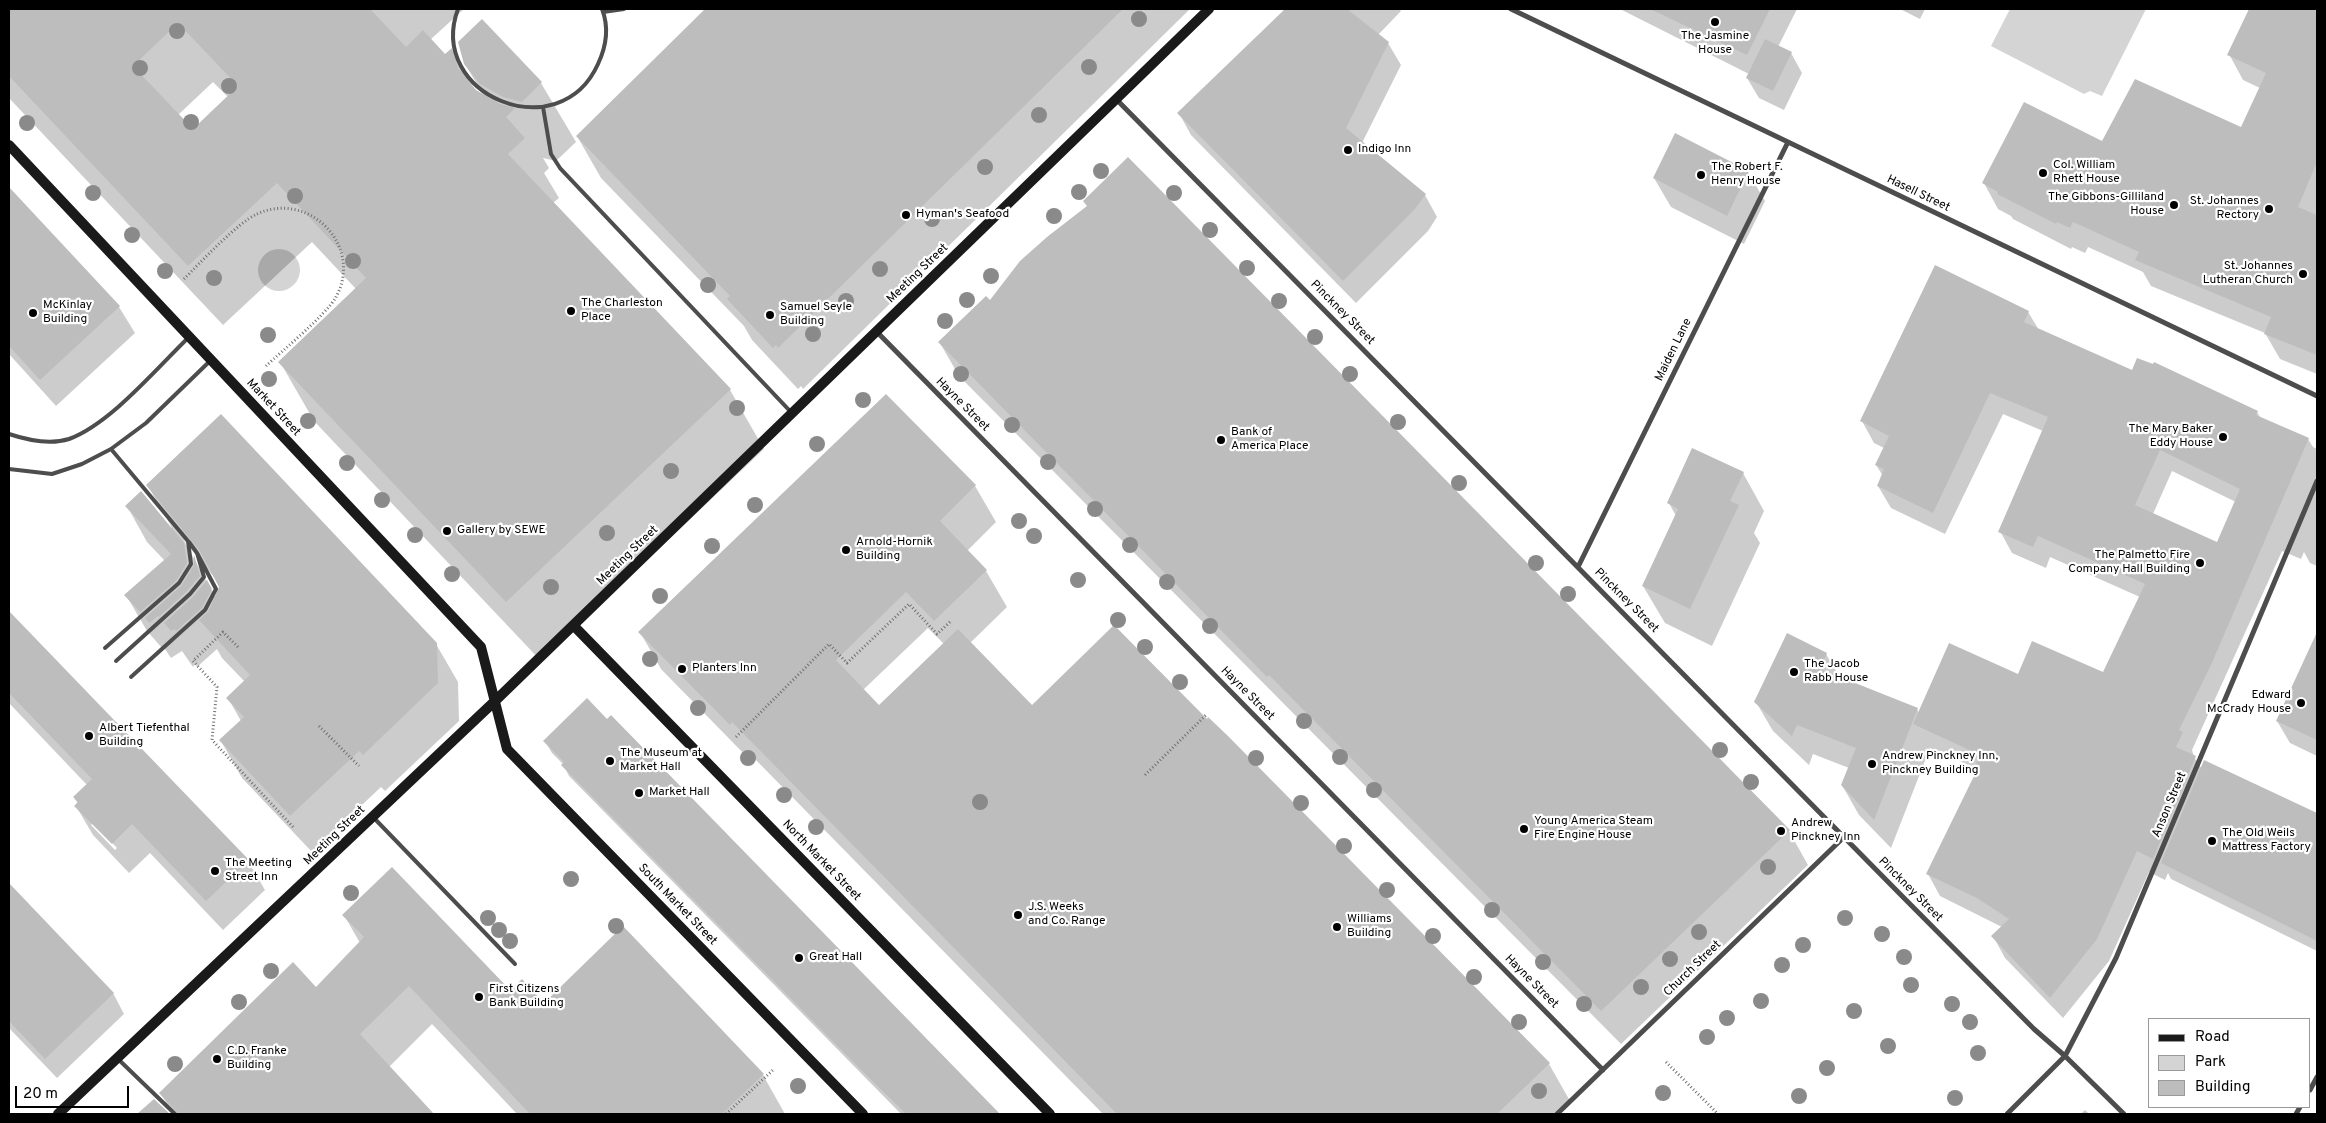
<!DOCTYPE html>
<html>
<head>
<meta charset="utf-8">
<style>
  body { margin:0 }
  #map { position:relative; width:2326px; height:1123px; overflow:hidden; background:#fff; font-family:Overpass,sans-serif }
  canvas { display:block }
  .frame { position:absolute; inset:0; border:10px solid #000; pointer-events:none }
  .legend { position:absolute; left:2148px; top:1018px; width:162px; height:90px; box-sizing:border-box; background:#fff; border:1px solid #999; margin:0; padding:6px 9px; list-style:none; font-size:15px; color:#000 }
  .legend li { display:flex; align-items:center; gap:10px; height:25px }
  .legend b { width:25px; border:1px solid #999 }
  .scale { position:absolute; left:15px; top:1086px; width:114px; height:22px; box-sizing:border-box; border:2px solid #000; border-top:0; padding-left:6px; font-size:15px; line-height:18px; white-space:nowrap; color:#000; -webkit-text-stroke:4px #fff; paint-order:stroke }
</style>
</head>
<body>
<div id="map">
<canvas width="2326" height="1123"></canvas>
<div class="frame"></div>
<ul class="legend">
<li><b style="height:6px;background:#1a1a1a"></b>Road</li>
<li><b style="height:14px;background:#d4d4d4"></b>Park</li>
<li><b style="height:14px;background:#bdbdbd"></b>Building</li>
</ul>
<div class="scale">20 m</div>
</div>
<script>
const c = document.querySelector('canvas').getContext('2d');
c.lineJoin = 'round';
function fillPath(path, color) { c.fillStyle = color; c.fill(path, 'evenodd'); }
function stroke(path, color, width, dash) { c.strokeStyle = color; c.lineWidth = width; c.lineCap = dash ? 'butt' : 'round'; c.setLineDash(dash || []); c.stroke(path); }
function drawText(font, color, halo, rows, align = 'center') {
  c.font = font + ' Overpass,sans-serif'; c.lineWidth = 4.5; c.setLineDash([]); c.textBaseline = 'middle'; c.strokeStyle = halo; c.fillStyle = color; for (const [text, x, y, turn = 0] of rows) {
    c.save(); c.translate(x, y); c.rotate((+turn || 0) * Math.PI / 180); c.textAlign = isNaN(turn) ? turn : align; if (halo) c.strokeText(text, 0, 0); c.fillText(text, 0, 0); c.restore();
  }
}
fillPath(new Path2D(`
  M 2010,9 L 2146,9 L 2102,96 L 2090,91 L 2084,94 L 1991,46 Z
  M258 270a21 21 0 1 1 42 0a21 21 0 1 1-42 0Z`), '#d4d4d4');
fillPath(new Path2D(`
  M 9,9 L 464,9 L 430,40 L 445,56 L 451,50 L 475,91 L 484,96 L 465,64 L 482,20 L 541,83 L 576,142 L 556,161 L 543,158 L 549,168 L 544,173 L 559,198 L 553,203 L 730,390 L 764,449 L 541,661 L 314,421 L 280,362 L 356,289 L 312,242 L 223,325 L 9,98 ZM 213,82 L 228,97 L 193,130 L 178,115 Z
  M 707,9 L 862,10 L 1190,9 L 803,389 L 801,386 L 798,389 L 752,340 L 744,326 L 601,178 L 577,136 Z
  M 1287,9 L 1399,9 L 1401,11 L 1378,35 L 1388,43 L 1401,65 L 1362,143 L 1425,195 L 1437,217 L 1428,231 L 1356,303 L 1191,135 L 1179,113 Z
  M 1620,9 L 1797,9 L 1778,47 L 1791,53 L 1802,73 L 1784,110 L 1759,98 L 1747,78 L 1749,74 Z
  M 1900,9 L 1925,9 L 1920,19 Z
  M 2250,9 L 2317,9 L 2317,374 L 2280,359 L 2265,333 L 2151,286 L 2143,272 L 2088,247 L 2085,253 L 2072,247 L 2071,249 L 2013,219 L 2011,216 L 1998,209 L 1984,183 L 2103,143 L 2242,129 L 2260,88 L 2243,80 L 2229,54 Z
  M 1748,172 L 1765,201 L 1744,244 L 1671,207 L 1654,178 Z
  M 9,189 L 119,307 L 135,333 L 56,406 L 9,354 Z
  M 2028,312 L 2039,330 L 2132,371 L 2153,366 L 2154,363 L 2257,412 L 2261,419 L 2308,439 L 2313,447 L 2317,449 L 2317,566 L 2310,563 L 2304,552 L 2301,559 L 2282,551 L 2192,750 L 2194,757 L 2202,769 L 2205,762 L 2317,816 L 2317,951 L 2171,879 L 2168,873 L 2165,880 L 2149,872 L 2109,961 L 2063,1018 L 2005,958 L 1993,936 L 2002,927 L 1940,896 L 1928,874 L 1975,776 L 1973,772 L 1975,768 L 1930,748 L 1891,848 L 1859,815 L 1842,785 L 1849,768 L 1813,754 L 1809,765 L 1773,731 L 1756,702 L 1826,654 L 1841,679 L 1917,709 L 1919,713 L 2018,676 L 2103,674 L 2140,597 L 2050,557 L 2046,568 L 2012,553 L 2000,531 L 2043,431 L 2003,414 L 1945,534 L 1891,508 L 1878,486 L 1883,476 L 1876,465 L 1884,448 L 1874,443 L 1862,421 ZM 2172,471 L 2236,502 L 2218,544 L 2153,514 Z
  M 940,343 L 1789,831 L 1808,865 L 1621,1044 L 959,376 Z
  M 886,396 L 975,486 L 996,522 L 967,551 L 986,571 L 1007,607 L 970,643 L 1032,706 L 1227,737 L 1549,1064 L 1570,1101 L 1556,1114 L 1103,1114 L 754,758 L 751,761 L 661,669 L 640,632 ZM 928,628 L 944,644 L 879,707 L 863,690 Z
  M 1743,473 L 1764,511 L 1754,533 L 1760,543 L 1712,646 L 1665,623 L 1643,586 L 1676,516 L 1669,503 Z
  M 148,486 L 436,644 L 458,682 L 459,721 L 385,791 L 381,787 L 312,852 L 242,778 L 221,741 L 241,721 L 228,698 L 245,682 L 222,658 L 217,649 L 197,667 L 195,664 L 193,667 L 182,651 L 171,658 L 163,646 L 162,648 L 147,631 L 126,595 L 165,561 L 147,542 L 127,506 L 172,528 ZM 183,539 L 218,582 L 221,587 L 216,598 Z
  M 9,613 L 248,861 L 265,890 L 223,930 L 150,853 L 129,873 L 93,835 L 76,806 L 78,804 L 74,797 L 87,785 L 9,703 ZM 93,823 L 117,848 L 115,850 L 91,825 Z
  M 2298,676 L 2317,685 L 2317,756 L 2290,743 L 2277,721 Z
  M 545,741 L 721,832 L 998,1114 L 901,1114 L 569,776 L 563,764 L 552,753 Z
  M 9,885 L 113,993 L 124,1014 L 57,1078 L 9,1028 Z
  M 344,915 L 510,992 L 544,1004 L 622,928 L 763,1075 L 785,1114 L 517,1114 L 432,1024 L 389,1067 L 433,1114 L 173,1114 L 161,1094 L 316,989 L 360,943 Z
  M 2085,1110 L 2089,1114 L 2081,1114 Z`), '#0003');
fillPath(new Path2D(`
  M 9,9 L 370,9 L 406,47 L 423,30 L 445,54 L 452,48 L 458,68 L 476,90 L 500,104 L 515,108 L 506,117 L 525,138 L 508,154 L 731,389 L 506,602 L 278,362 L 366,278 L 277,183 L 188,266 L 9,76 ZM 178,23 L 238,86 L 193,129 L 133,66 Z
  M 705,9 L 1123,9 L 778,348 L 776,345 L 773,348 L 727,299 L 730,296 L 576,136 Z
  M 1285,9 L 1347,9 L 1389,42 L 1346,128 L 1426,194 L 1415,209 L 1343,281 L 1177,113 Z
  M 1650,9 L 1770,9 L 1747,55 Z
  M 2249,9 L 2317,9 L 2317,162 L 2298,207 L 2317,215 L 2317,355 L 2264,334 L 2271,317 L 2135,260 L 2139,252 L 2073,222 L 2070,228 L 2057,222 L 2056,224 L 1997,194 L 1998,192 L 1982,183 L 2024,102 L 2102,141 L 2135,79 L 2241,127 L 2266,73 L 2227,55 Z
  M 482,19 L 542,82 L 522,102 L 503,97 L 480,84 L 464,64 L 458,42 Z
  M 1765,39 L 1792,52 L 1773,91 L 1746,78 Z
  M 1675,133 L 1749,171 L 1727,216 L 1653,178 Z
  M 1128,157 L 1790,830 L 1601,1011 L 1269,675 L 1267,677 L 938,342 L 986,296 L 990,300 L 1020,261 L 1047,237 L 1087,206 L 1083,201 Z
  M 9,187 L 120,306 L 40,380 L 9,346 Z
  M 1935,265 L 2029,311 L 2024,322 L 2132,370 L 2137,358 L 2153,364 L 2154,362 L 2258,411 L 2256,415 L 2309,438 L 2211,665 L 2179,730 L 2183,732 L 2176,747 L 2196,756 L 2153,859 L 2137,851 L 2097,939 L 2050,998 L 1991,936 L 2009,919 L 1977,898 L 1926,874 L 1975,774 L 1972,772 L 1980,755 L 1913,724 L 1949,643 L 2018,674 L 2032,641 L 2103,672 L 2145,584 L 2038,536 L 2033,547 L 1998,532 L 2048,417 L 1990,393 L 1933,513 L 1877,486 L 1884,469 L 1875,465 L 1889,436 L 1860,421 ZM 2160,450 L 2240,489 L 2217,542 L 2135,505 Z
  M 886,394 L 976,485 L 940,521 L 987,570 L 934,621 L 906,592 L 836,660 L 879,705 L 958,629 L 1032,705 L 1114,625 L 1207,719 L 1208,717 L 1228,736 L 1550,1063 L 1497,1114 L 1117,1114 L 732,722 L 730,725 L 638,632 Z
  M 221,414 L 437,643 L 438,683 L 363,755 L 359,751 L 290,816 L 219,740 L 244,717 L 226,698 L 250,675 L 199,620 L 208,612 L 219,587 L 200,551 L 146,485 Z
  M 1692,448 L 1744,472 L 1730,501 L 1739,505 L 1690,609 L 1642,586 L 1678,509 L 1667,503 Z
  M 141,491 L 184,543 L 187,563 L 176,581 L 140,612 L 124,595 L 171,554 L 125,506 Z
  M 194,555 L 200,576 L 187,591 L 159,617 L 158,616 L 149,623 L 145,618 L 182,585 L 194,565 Z
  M 207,580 L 212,589 L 202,608 L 176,631 L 174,629 L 171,631 L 164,623 L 193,597 Z
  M 9,611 L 249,860 L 206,901 L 132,824 L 112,844 L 74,806 L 78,802 L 73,797 L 92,779 L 9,693 Z
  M 2317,632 L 2317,740 L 2276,721 Z
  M 1787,633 L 1827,653 L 1820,669 L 1918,708 L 1874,820 L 1841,785 L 1856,748 L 1797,725 L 1792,736 L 1754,702 Z
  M 587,698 L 607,719 L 611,715 L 1000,1114 L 906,1114 L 859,1068 L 561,765 L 564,762 L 543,741 Z
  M 2204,760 L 2317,813 L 2317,941 L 2161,863 Z
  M 392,867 L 510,990 L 522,979 L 544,1003 L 623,926 L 764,1074 L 722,1114 L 530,1114 L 409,986 L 360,1034 L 434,1114 L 179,1114 L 159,1093 L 293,962 L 316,987 L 364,937 L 342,915 Z
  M 9,883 L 114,993 L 45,1059 L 9,1021 Z
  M 154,1099 L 170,1114 L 137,1114 Z`), '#bdbdbd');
stroke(new Path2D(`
  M 184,279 C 200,263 237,223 257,214 C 309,190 364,246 336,297 C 326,315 283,350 266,366
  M 238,647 L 223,632 L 193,661 L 217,687 L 212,740 L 294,828
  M 319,726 L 359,766
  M 736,737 L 829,644 L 847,663 L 909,604 L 937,634 L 951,621
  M 1145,775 L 1207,714
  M 1666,1062 L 1718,1114
  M 726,1114 L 773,1070`), '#6f6f6f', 3, [1, 2.5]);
stroke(new Path2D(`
  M 458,9 C 426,95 559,150 598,64 C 606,47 609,27 602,9
  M 603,12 L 624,9
  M 543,107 L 551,154 L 560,168 L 791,412
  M 9,434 C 27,440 50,445 69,439 C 110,424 156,369 188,338
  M 9,469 L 52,474 L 82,464 L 111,449 L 146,423 L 210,361
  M 105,648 L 179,583 L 191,564 L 188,541 L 111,449
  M 116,661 L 190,594 L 204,577 L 197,553 L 189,542
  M 131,677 L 205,610 L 216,589 L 197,553
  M 373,817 L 515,964
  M 118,1059 L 175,1114`), '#4d4d4d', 4);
stroke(new Path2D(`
  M 1511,9 L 2317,396
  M 1116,99 L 1901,895 L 2034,1029 L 2065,1056 L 2124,1114
  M 877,332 L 1603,1070
  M 1578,567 L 1788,142
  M 2310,1090 L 2317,1077
  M 1557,1114 L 1844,837
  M 2007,1114 L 2065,1056 L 2116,958 L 2317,481
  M 2296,1114 L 2300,1107`), '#4d4d4d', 5);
stroke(new Path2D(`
  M 9,145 L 481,647 L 507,749 L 863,1114
  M 574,626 L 1050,1114
  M 58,1114 L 495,701 L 1209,9`), '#1a1a1a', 10);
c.fillStyle = '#8a8a8a';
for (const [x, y] of [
  [1139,19],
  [177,31],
  [1089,67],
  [140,68],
  [229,86],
  [1039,115],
  [191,122],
  [27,123],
  [985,167],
  [1101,171],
  [1079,192],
  [93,193],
  [1174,193],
  [295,196],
  [1054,216],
  [932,219],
  [1210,230],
  [132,235],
  [353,261],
  [1247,268],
  [880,269],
  [165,271],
  [991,276],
  [214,278],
  [708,285],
  [967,300],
  [846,301],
  [1279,301],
  [945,321],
  [813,334],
  [268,335],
  [1315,337],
  [961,374],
  [1350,374],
  [269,379],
  [863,400],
  [737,408],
  [308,421],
  [1398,422],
  [1012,425],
  [817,444],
  [1048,462],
  [347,463],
  [671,471],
  [1459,483],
  [382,500],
  [755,505],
  [1095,509],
  [1019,521],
  [607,533],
  [415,535],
  [1034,536],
  [1130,545],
  [712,546],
  [1536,563],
  [452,574],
  [1078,580],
  [1167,582],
  [551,587],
  [1568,594],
  [660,596],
  [1118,620],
  [1210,626],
  [1145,647],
  [650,659],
  [1180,682],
  [698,708],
  [1304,721],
  [1720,750],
  [1340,757],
  [748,758],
  [1256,758],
  [1751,782],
  [1374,790],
  [784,795],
  [980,802],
  [1301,803],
  [816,827],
  [1344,846],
  [1768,867],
  [571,879],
  [1387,890],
  [351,893],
  [1492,910],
  [488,918],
  [1845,918],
  [616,926],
  [499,930],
  [1699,932],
  [1882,934],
  [1433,936],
  [510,941],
  [1803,945],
  [1904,957],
  [1670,959],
  [1543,962],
  [1782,965],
  [271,971],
  [1474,977],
  [1911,985],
  [1641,987],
  [1761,1001],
  [239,1002],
  [1584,1004],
  [1952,1004],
  [1854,1011],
  [1727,1018],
  [1519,1022],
  [1970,1022],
  [1707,1037],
  [1888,1046],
  [1978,1053],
  [175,1064],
  [1827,1068],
  [798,1086],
  [1539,1091],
  [1663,1093],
  [1799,1096],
  [1955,1098]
]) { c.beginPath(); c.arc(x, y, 8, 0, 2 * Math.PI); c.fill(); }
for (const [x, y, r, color] of [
  [1715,22,5,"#000"],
  [1348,150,5,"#000"],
  [2043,173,5,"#000"],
  [1701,175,5,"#000"],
  [2174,205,5,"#000"],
  [2269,209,5,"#000"],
  [906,215,5,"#000"],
  [2303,274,5,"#000"],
  [571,311,5,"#000"],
  [33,313,5,"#000"],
  [770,315,5,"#000"],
  [2223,437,5,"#000"],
  [1221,440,5,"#000"],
  [447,531,5,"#000"],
  [846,550,5,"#000"],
  [2200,563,5,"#000"],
  [682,669,5,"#000"],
  [1794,672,5,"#000"],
  [2301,703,5,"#000"],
  [89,736,5,"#000"],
  [610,761,5,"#000"],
  [1872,764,5,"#000"],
  [639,793,5,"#000"],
  [1524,829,5,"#000"],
  [1781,831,5,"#000"],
  [2212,841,5,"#000"],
  [215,871,5,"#000"],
  [1018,915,5,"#000"],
  [1337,927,5,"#000"],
  [799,958,5,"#000"],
  [479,997,5,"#000"],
  [217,1059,5,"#000"]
]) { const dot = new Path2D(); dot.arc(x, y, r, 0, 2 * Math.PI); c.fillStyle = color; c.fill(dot); stroke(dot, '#fff', 2); }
drawText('12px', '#000', '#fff', [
  ["The Jasmine",1715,37,"center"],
  ["House",1715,51,"center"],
  ["Indigo Inn",1358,150],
  ["Col. William",2053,166],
  ["Rhett House",2053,180],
  ["The Robert F.",1711,168],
  ["Henry House",1711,182],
  ["The Gibbons-Gilliland",2164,198,"right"],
  ["House",2164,212,"right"],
  ["St. Johannes",2259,202,"right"],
  ["Rectory",2259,216,"right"],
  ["Hyman's Seafood",916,215],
  ["St. Johannes",2293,267,"right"],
  ["Lutheran Church",2293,281,"right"],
  ["The Charleston",581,304],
  ["Place",581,318],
  ["McKinlay",43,306],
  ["Building",43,320],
  ["Samuel Seyle",780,308],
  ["Building",780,322],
  ["The Mary Baker",2213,430,"right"],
  ["Eddy House",2213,444,"right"],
  ["Bank of",1231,433],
  ["America Place",1231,447],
  ["Gallery by SEWE",457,531],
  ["Arnold-Hornik",856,543],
  ["Building",856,557],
  ["The Palmetto Fire",2190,556,"right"],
  ["Company Hall Building",2190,570,"right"],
  ["The Jacob",1804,665],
  ["Rabb House",1804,679],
  ["Planters Inn",692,669],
  ["Edward",2291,696,"right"],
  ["McCrady House",2291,710,"right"],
  ["Albert Tiefenthal",99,729],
  ["Building",99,743],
  ["The Museum at",620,754],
  ["Market Hall",620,768],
  ["Andrew Pinckney Inn,",1882,757],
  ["Pinckney Building",1882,771],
  ["Market Hall",649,793],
  ["Young America Steam",1534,822],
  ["Fire Engine House",1534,836],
  ["Andrew",1791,824],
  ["Pinckney Inn",1791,838],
  ["The Old Weils",2222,834],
  ["Mattress Factory",2222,848],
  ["The Meeting",225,864],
  ["Street Inn",225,878],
  ["J.S. Weeks",1028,908],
  ["and Co. Range",1028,922],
  ["Williams",1347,920],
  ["Building",1347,934],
  ["Great Hall",809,958],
  ["First Citizens",489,990],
  ["Bank Building",489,1004],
  ["C.D. Franke",227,1052],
  ["Building",227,1066]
], 'left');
drawText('12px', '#000', '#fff', [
  ["Hasell Street",1918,194,26],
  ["Meeting Street",918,274,-44],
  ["Pinckney Street",1342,313,45],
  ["Maiden Lane",1674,350,-64],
  ["Hayne Street",962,405,45],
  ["Market Street",273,408,47],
  ["Meeting Street",628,556,-44],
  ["Pinckney Street",1626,601,45],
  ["Hayne Street",1247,694,45],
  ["Anson Street",2170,805,-67],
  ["Meeting Street",335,836,-44],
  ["North Market Street",821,861,46],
  ["Pinckney Street",1910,890,45],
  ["South Market Street",677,905,46],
  ["Church Street",1693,969,-44],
  ["Hayne Street",1531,982,45]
]);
</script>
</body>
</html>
